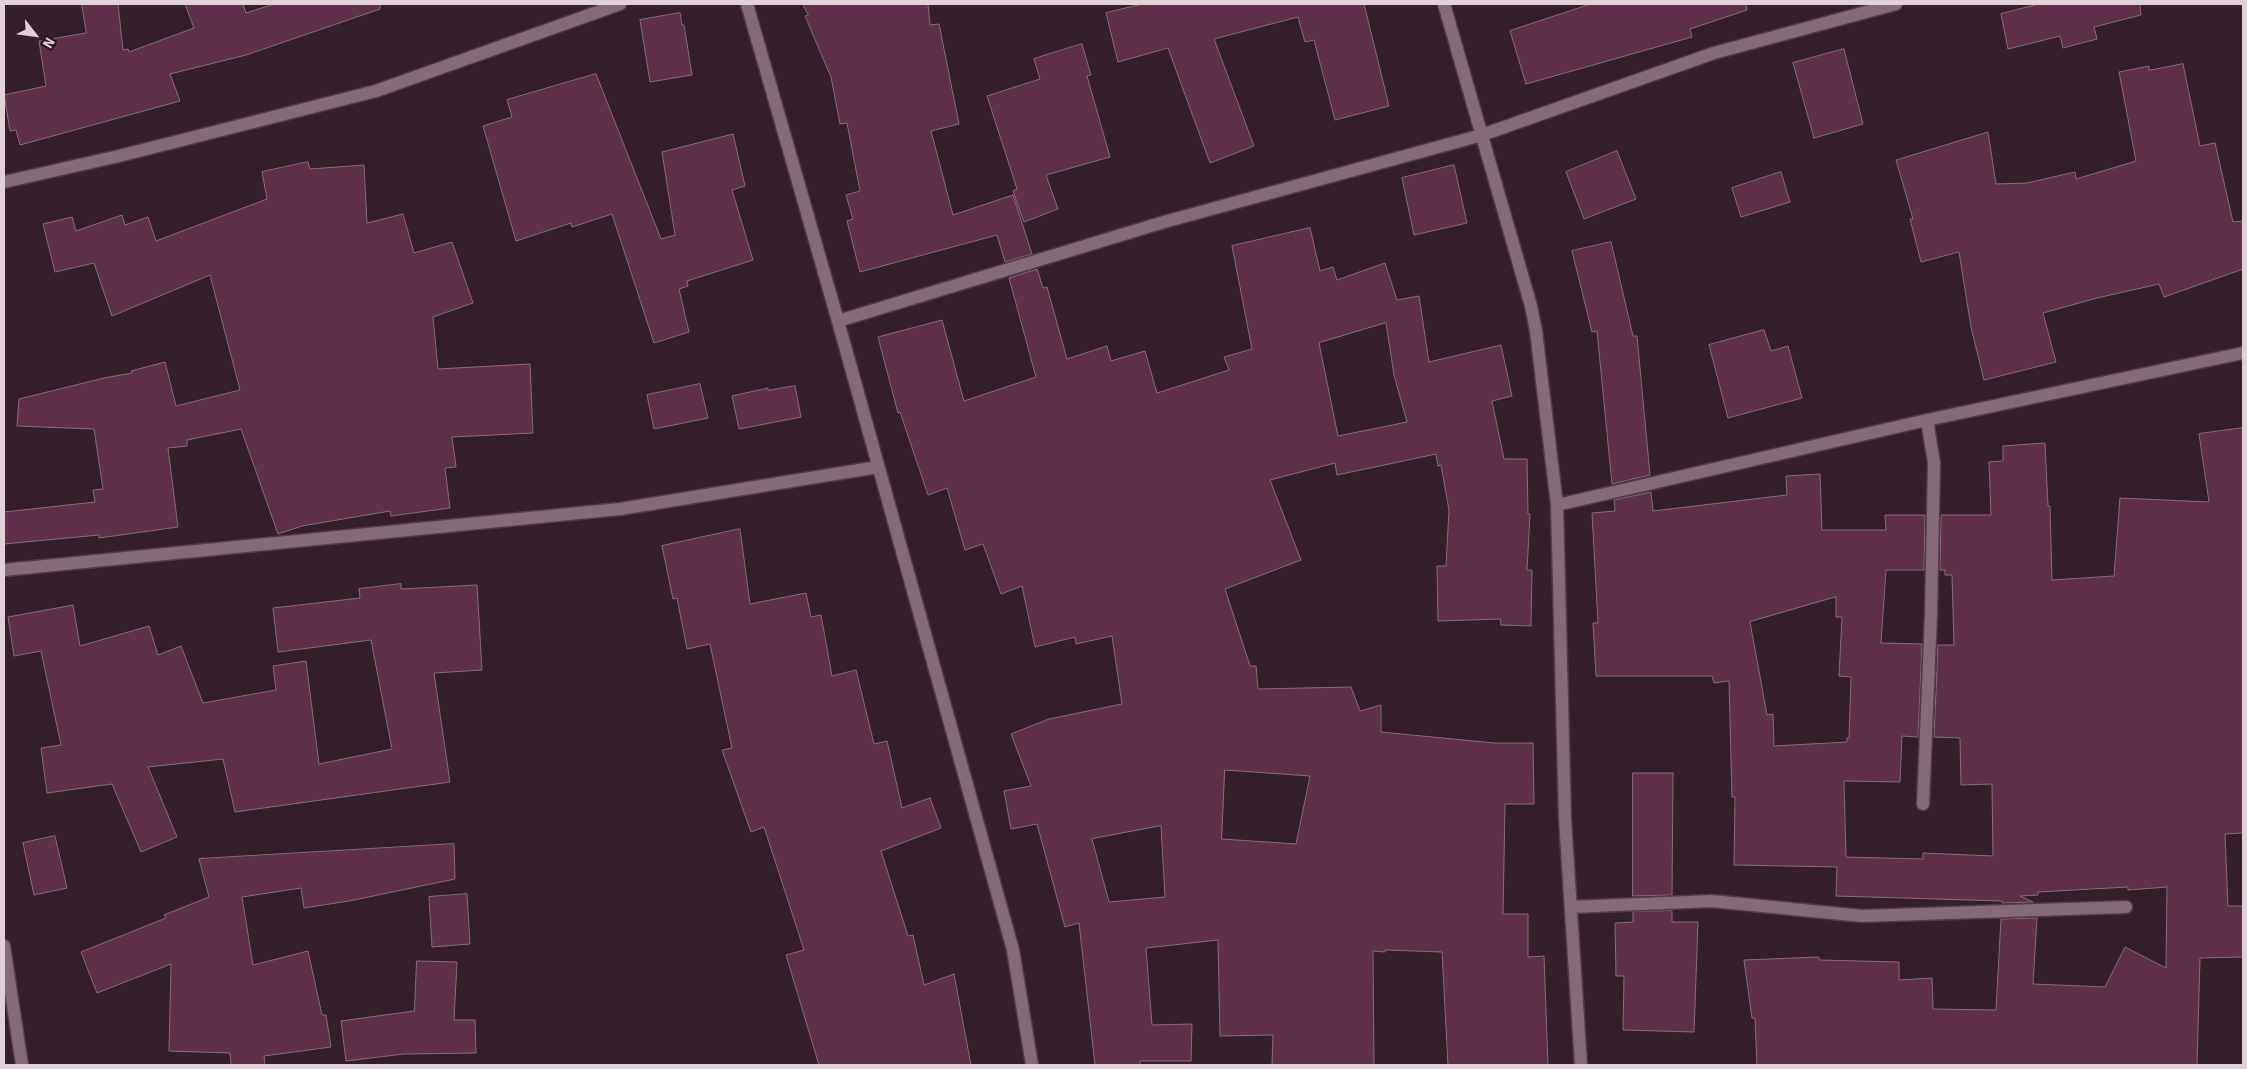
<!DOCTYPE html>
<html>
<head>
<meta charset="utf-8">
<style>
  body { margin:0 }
  #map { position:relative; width:2247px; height:1069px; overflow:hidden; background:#351f2b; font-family:Signika,sans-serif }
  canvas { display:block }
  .frame { position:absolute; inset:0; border:5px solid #e0d1d8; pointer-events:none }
  .north { position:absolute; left:10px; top:10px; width:50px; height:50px; -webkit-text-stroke:4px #2b1521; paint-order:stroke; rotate:120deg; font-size:14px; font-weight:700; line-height:20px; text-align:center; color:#e0d1d8 }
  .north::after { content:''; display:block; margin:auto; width:18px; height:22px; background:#e0d1d8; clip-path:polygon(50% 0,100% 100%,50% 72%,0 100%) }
</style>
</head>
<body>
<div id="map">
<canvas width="2247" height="1069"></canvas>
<div class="frame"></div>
<div class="north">N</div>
</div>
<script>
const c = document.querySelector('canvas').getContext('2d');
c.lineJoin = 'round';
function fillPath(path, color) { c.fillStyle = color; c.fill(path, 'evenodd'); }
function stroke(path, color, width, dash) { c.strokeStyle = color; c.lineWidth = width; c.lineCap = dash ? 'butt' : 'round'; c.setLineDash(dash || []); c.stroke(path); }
const building = new Path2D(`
  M 82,4 L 118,4 L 123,50 L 128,49 L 129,52 L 194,28 L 185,4 L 243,4 L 246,13 L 274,4 L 380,4 L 380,9 L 246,55 L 170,74 L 180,101 L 20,145 L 16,130 L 10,131 L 4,95 L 46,86 L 39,41 L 86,33 Z
  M 803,4 L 928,4 L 930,25 L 939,24 L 959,124 L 931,131 L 953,215 L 1013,195 L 1032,254 L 1005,262 L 997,235 L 860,272 L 847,221 L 853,219 L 846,195 L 860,191 L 847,123 L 840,124 L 831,77 L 805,16 L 808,15 Z
  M 1143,4 L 1364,4 L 1389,106 L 1335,120 L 1314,40 L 1305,42 L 1298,17 L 1214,39 L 1254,146 L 1210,163 L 1168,48 L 1118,62 L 1106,13 Z
  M 1591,4 L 1746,4 L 1747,10 L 1690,29 L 1692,37 L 1526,84 L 1510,31 Z
  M 2039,4 L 2140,4 L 2141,15 L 2094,27 L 2097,39 L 2063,48 L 2060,36 L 2008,49 L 2001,14 Z
  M 680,13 L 682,25 L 684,25 L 692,75 L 650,82 L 640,20 Z
  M 1082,44 L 1091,75 L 1087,76 L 1110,157 L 1046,175 L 1058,209 L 1024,222 L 1013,191 L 1017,189 L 987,96 L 1040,79 L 1034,59 Z
  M 1844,49 L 1863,124 L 1814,138 L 1793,63 Z
  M 2183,64 L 2200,146 L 2215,143 L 2233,222 L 2243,221 L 2243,269 L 2164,297 L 2159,284 L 2097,298 L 2043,313 L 2056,362 L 1984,380 L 1971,327 L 1959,252 L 1921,262 L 1910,219 L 1913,219 L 1896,160 L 1988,132 L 1996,184 L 2027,183 L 2075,172 L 2076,179 L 2136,161 L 2119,72 L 2149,66 L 2149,70 Z
  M 596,74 L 661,239 L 675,235 L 662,152 L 733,134 L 745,186 L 732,190 L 753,260 L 687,281 L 688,286 L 679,289 L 689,332 L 654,343 L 612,214 L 572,227 L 571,223 L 516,241 L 483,126 L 512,117 L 507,100 Z
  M 1617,151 L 1636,199 L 1584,219 L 1566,172 Z
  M 308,162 L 310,169 L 364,165 L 367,223 L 403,214 L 414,253 L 452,242 L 473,303 L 433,317 L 438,369 L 530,364 L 533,433 L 452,437 L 456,467 L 445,468 L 450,508 L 391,516 L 390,511 L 302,526 L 278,534 L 241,429 L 187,440 L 187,446 L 168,448 L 178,527 L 99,538 L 99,535 L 4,544 L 4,512 L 95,502 L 93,490 L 103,489 L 94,429 L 17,426 L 19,399 L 104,378 L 132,373 L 131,371 L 165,362 L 176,406 L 240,390 L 210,275 L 112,316 L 94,263 L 55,272 L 43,224 L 72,217 L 76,231 L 122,215 L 125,225 L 148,217 L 156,241 L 267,199 L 262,172 Z
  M 1454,165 L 1467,223 L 1414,235 L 1402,178 Z
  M 1781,172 L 1790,202 L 1741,217 L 1732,188 Z
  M 1310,228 L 1320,271 L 1333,267 L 1337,280 L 1385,263 L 1397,300 L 1419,296 L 1429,362 L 1501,345 L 1512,396 L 1492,401 L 1504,459 L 1527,459 L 1528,514 L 1530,514 L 1527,570 L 1532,570 L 1531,626 L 1501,625 L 1500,619 L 1438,621 L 1437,566 L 1446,566 L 1449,510 L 1441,465 L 1438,466 L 1436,454 L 1337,475 L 1335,463 L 1270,480 L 1301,560 L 1225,589 L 1250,666 L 1256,666 L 1258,689 L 1351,687 L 1360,711 L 1381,705 L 1381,732 L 1494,743 L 1533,743 L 1534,804 L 1505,804 L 1503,914 L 1528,914 L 1528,957 L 1544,956 L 1548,1065 L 1448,1065 L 1442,952 L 1385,950 L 1385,952 L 1373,951 L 1374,1065 L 1272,1065 L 1273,1035 L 1220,1036 L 1218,940 L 1146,948 L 1152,1025 L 1192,1024 L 1191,1061 L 1140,1061 L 1140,1065 L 1095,1065 L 1079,923 L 1065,927 L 1037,824 L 1011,829 L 1004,791 L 1031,786 L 1011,734 L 1049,719 L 1122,704 L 1112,636 L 1076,644 L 1075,637 L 1035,647 L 1022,586 L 1001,594 L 983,544 L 965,550 L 947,488 L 928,495 L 900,412 L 898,413 L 878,337 L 942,320 L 964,401 L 1036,377 L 1009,278 L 1037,269 L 1043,288 L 1047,287 L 1067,359 L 1107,346 L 1111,361 L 1145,351 L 1157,393 L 1229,370 L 1224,357 L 1252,349 L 1232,246 ZM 1386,323 L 1394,375 L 1407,422 L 1338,436 L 1319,343 ZM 1225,770 L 1310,776 L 1296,844 L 1222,839 ZM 1161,826 L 1165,897 L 1109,902 L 1092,839 Z
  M 1611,242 L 1633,336 L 1637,336 L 1650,475 L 1612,484 L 1597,331 L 1592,332 L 1572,251 Z
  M 1764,330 L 1771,351 L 1788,346 L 1802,398 L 1728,418 L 1709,345 Z
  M 700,384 L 708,418 L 654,429 L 647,395 Z
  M 795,386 L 801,417 L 739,429 L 732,396 L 768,388 L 768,390 Z
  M 2243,428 L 2243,833 L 2225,834 L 2228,906 L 2243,906 L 2243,957 L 2200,958 L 2197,1065 L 1757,1065 L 1755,1018 L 1752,1018 L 1744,960 L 1819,957 L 1819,960 L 1899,962 L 1899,980 L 1932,978 L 1933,1009 L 1996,1010 L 2001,919 L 2037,918 L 2033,984 L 2105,987 L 2125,947 L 2166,968 L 2167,887 L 2128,890 L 2128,887 L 2038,892 L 2038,895 L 2020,896 L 2033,902 L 2002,903 L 2002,901 L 1836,896 L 1837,867 L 1734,865 L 1735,797 L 1732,797 L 1729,681 L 1714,683 L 1712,676 L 1596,676 L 1593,623 L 1598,623 L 1592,513 L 1615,511 L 1614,500 L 1651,492 L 1653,511 L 1787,495 L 1786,476 L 1820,474 L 1822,530 L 1886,530 L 1885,515 L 1925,515 L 1924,570 L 1886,570 L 1881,643 L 1922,644 L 1918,737 L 1902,736 L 1900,782 L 1844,781 L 1846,857 L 1923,859 L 1923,853 L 1993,856 L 1992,784 L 1961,785 L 1960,738 L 1934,737 L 1938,645 L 1954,645 L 1952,575 L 1945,575 L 1945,570 L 1940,570 L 1941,515 L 1991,515 L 1989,462 L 2003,461 L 2003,446 L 2045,443 L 2048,506 L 2050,506 L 2052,580 L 2114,576 L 2120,498 L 2209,502 L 2199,434 ZM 1836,597 L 1836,617 L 1842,617 L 1839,676 L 1851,677 L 1849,738 L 1847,738 L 1847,742 L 1774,746 L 1773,714 L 1767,715 L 1750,622 Z
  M 740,529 L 750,604 L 806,593 L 811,617 L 821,615 L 832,676 L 856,670 L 874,744 L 887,741 L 902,808 L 930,798 L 941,828 L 881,851 L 908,936 L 913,935 L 924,985 L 954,974 L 971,1065 L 819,1065 L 786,955 L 804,950 L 764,827 L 751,832 L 722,750 L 732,748 L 710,644 L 687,649 L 677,598 L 673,599 L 662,546 Z
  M 401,584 L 401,589 L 477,585 L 482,670 L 434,673 L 450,782 L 235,812 L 223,759 L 148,767 L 177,837 L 141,852 L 112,784 L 47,793 L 41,748 L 61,745 L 41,651 L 14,656 L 8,617 L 73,605 L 80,646 L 149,626 L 158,655 L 181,646 L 203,703 L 276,690 L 273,666 L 306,661 L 319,764 L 392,749 L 371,640 L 278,652 L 273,608 L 360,598 L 359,589 Z
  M 1633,773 L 1673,773 L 1672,895 L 1633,896 Z
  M 55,836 L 67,888 L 34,895 L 23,843 Z
  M 454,844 L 455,879 L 349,901 L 304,908 L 301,888 L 242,897 L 253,965 L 308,951 L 322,1015 L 326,1015 L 331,1047 L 264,1056 L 265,1065 L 231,1065 L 230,1053 L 169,1051 L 171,964 L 97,993 L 81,952 L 166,918 L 164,915 L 209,897 L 199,859 Z
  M 467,894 L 470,944 L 432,947 L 429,897 Z
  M 1672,911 L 1672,922 L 1698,922 L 1694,1032 L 1623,1030 L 1624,976 L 1616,976 L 1615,923 L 1633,922 L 1633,912 Z
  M 417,961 L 457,962 L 454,1020 L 475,1020 L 476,1053 L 404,1054 L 346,1061 L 341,1021 L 414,1011 Z`);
fillPath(building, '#5f304a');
stroke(building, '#896d7b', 1);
const minor = new Path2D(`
  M 747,4 L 838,321 L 1013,950 L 1032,1065
  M 1444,4 L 1531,306 L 1536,331 L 1557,505 L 1565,819 L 1581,1065
  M 4,182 L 119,156 L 376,91 L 620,4
  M 838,321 L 1164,222 L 1482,135 L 1714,53 L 1896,4
  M 1557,505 L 1927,420 L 2243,353
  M 4,570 L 620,509 L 878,467
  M 1923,804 L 1931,615 L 1934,463 L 1927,420
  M 1571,907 L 1712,901 L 1862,916 L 2126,907
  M 4,946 L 22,1065`);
stroke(minor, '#4f3c46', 15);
stroke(minor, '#856a77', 12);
</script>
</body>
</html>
